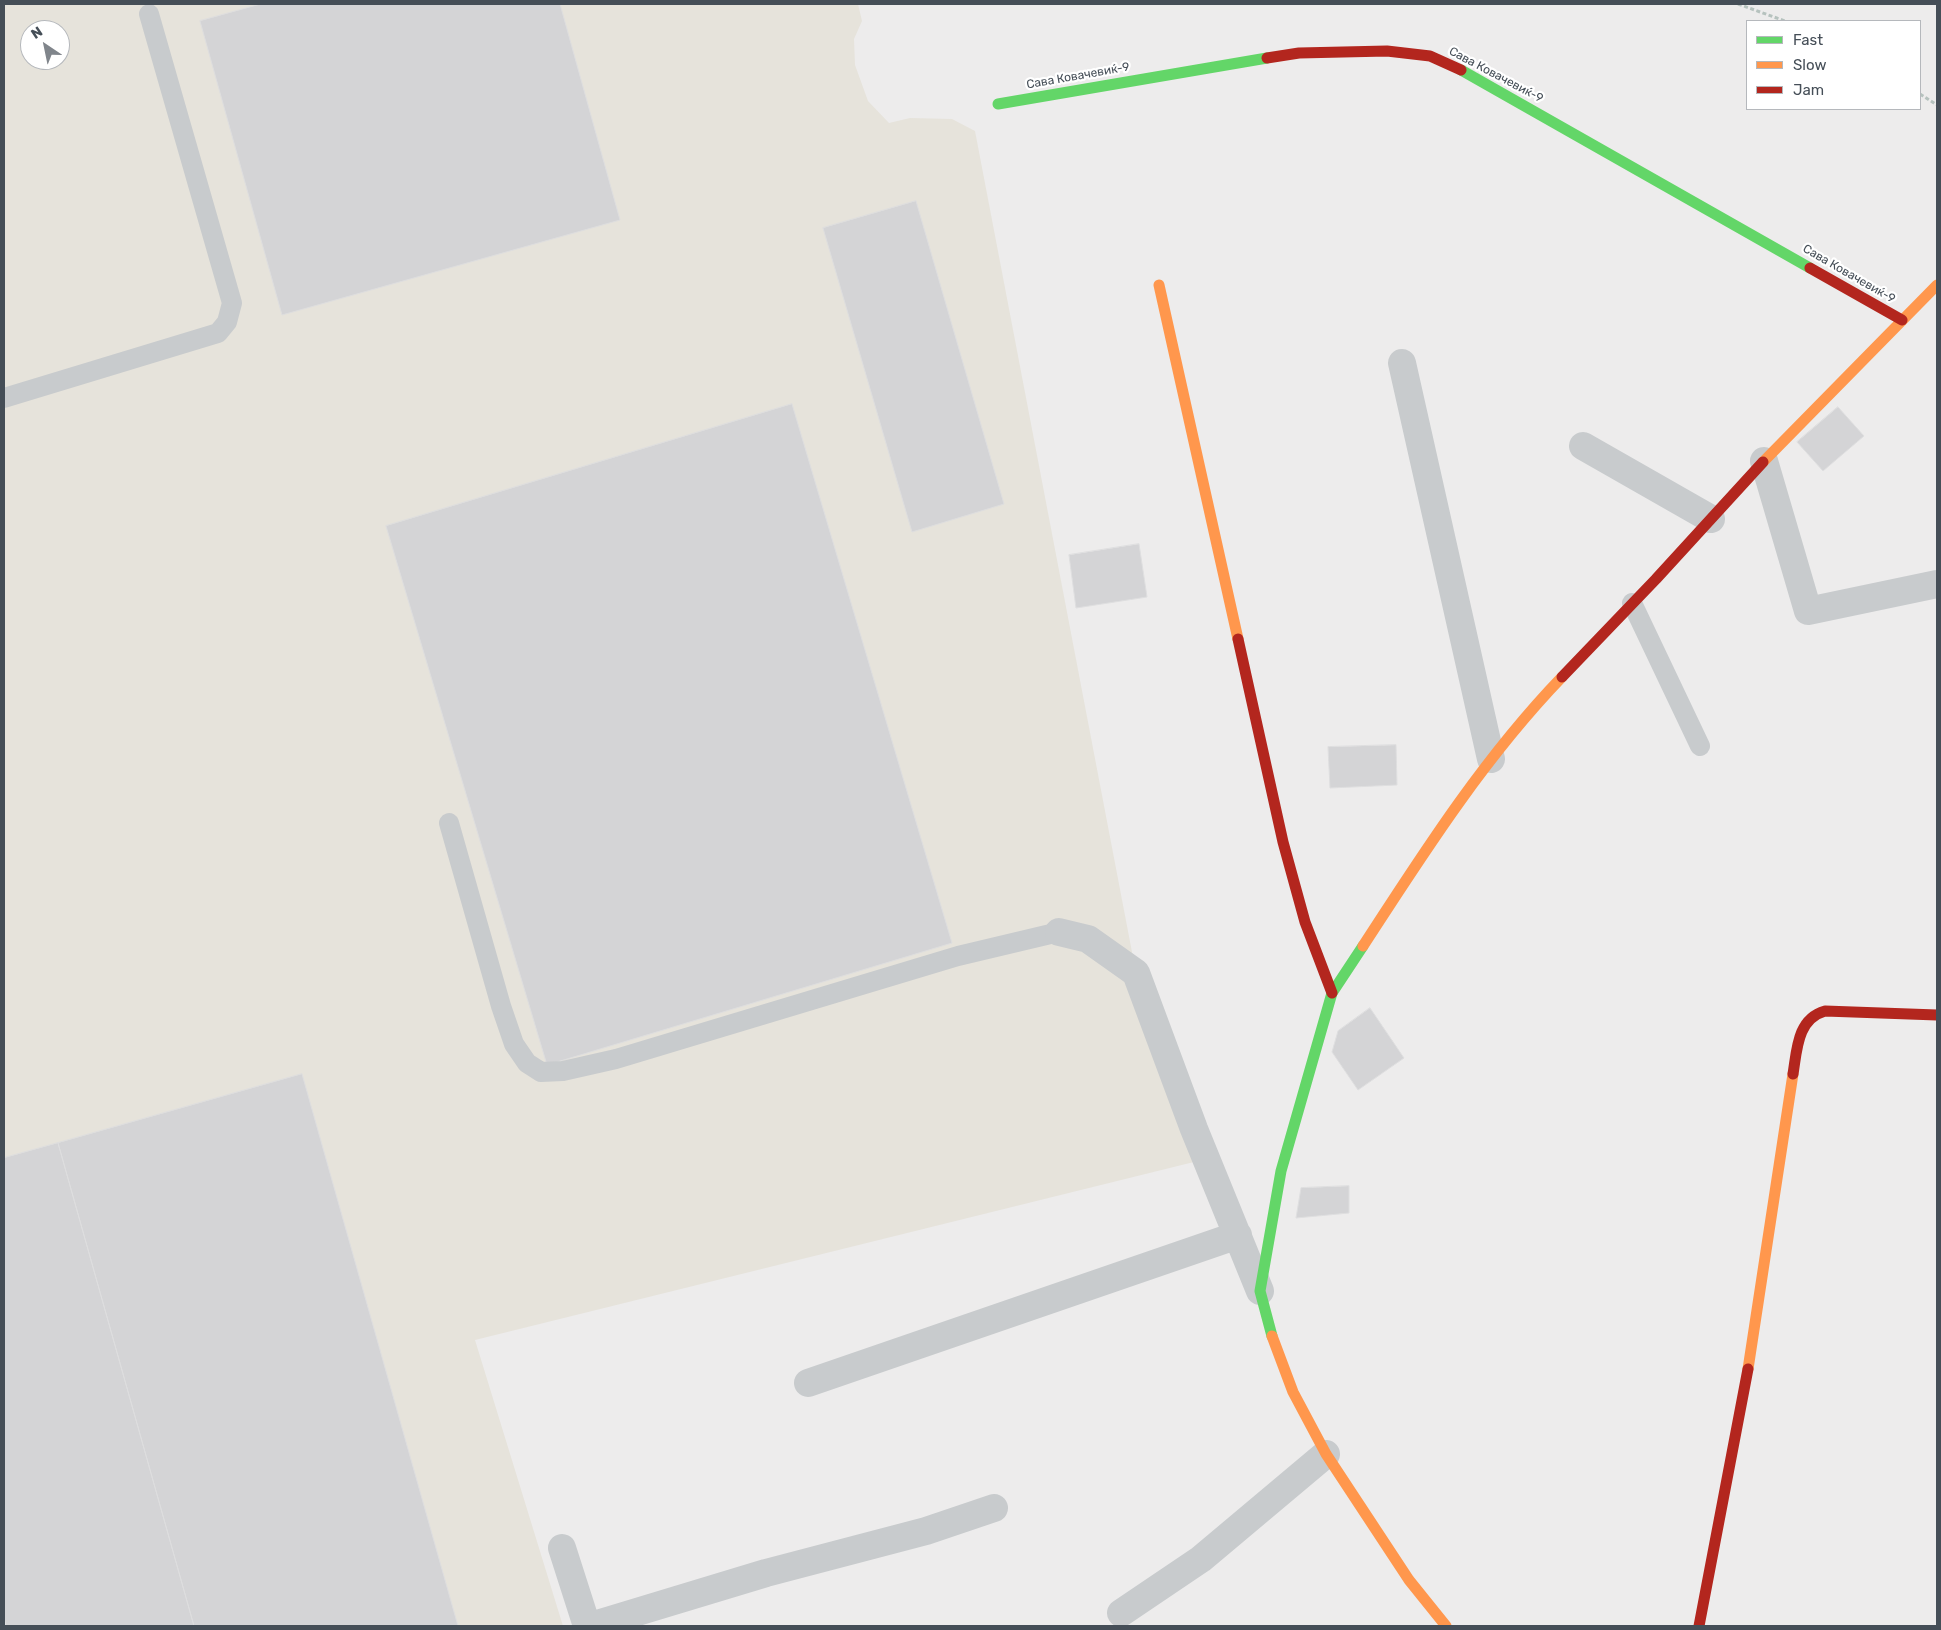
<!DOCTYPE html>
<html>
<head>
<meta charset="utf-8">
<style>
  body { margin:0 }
  #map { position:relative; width:1941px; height:1630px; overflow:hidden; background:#edecec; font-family:Rubik,sans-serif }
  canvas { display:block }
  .frame { position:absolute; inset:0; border:5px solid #454e57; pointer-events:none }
  .legend { position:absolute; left:1746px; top:20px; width:175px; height:90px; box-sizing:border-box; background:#fff; border:1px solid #b5b8bc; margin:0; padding:6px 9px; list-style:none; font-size:15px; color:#454e57 }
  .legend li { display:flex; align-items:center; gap:10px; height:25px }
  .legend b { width:25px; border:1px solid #b5b8bc }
  .north { position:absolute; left:20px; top:20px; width:50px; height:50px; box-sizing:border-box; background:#fff; border:1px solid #b5b8bc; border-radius:50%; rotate:326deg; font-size:14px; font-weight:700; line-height:20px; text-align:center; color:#454e57 }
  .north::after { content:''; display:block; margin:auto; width:18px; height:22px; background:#80858b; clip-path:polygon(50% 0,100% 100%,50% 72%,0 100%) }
</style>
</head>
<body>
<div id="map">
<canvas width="1941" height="1630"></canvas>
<div class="frame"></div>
<ul class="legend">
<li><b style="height:6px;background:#63d668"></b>Fast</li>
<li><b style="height:6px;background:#ff974d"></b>Slow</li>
<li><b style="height:6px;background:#b3261e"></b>Jam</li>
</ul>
<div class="north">N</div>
</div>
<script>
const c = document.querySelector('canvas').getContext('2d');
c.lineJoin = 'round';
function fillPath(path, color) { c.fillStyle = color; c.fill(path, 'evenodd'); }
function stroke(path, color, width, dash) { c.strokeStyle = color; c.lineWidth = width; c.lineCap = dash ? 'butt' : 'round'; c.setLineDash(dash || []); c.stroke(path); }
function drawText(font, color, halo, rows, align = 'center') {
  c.font = font + ' Rubik,sans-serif'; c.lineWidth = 4.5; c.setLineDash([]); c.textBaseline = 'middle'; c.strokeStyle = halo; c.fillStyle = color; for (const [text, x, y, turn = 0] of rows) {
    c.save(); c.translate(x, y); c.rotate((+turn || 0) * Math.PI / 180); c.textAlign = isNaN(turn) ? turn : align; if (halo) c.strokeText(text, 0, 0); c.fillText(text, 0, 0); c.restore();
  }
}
fillPath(new Path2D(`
  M 4,4 L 858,4 L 862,21 L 854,39 L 855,65 L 868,101 L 889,123 L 910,118 L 952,119 L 975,131 L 1136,973 L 1206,1159 L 475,1340 L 563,1626 L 4,1626 ZM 30,30 L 60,30 L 60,60 L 30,60 Z`), '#e6e3db');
const building = new Path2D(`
  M 261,4 L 560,4 L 620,220 L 282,315 L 200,21 Z
  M 916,201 L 1004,504 L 912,532 L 823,228 Z
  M 792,404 L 952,943 L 547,1065 L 386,526 Z
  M 1838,407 L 1864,436 L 1823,471 L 1797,442 Z
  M 1139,544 L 1147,597 L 1076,608 L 1069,555 Z
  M 1396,745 L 1397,785 L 1330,788 L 1328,747 Z
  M 1370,1008 L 1404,1058 L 1358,1090 L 1332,1052 L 1338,1031 Z
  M 302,1074 L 458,1626 L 194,1626 L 58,1143 Z
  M 58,1143 L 194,1626 L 6,1626 L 4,1617 L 4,1158 Z
  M 1349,1186 L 1349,1213 L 1296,1218 L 1301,1188 Z`);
fillPath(building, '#d4d4d6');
stroke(building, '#dededf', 1);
stroke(new Path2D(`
  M 1738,4 L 1785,21
  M 1920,94 L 1937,105`), '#b6c2be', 3, [4, 2.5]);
stroke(new Path2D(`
  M 4,398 L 218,333 L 227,322 L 232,303 L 149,14
  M 1632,603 L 1700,746
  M 449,823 L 501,1006 L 514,1044 L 527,1063 L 541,1072 L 563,1071 L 616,1059 L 958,956 L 1059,932`), '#c8cbcd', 20);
stroke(new Path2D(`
  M 1402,363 L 1491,759
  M 1583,446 L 1711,519
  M 1764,461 L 1808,611 L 1937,584
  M 1059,932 L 1088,939 L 1136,973 L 1194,1129 L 1260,1291
  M 808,1383 L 1238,1235
  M 562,1548 L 587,1626
  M 1121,1613 L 1201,1559 L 1326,1454
  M 591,1626 L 766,1573 L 926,1531 L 994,1508`), '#c8cbcd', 28);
stroke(new Path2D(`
  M 1461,70 L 1810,268
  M 998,104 L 1267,58
  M 1272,1336 L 1260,1291 L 1281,1171 L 1332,993 L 1363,946`), '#63d668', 11);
stroke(new Path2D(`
  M 1159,285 L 1238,639
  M 1763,462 L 1937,285
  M 1363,946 C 1424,852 1484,758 1562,677
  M 1272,1336 L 1293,1392 L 1326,1454 L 1409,1580 L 1446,1626
  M 1748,1369 L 1793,1074`), '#ff974d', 11);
stroke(new Path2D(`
  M 1267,58 L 1299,53 L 1387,51 L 1430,56 L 1461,70
  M 1810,268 L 1902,320
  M 1238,639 L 1283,842 L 1305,922 L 1332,993
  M 1562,677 L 1656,579 L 1763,462
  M 1793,1074 C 1797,1050 1797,1019 1825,1011 L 1937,1015
  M 1699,1626 L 1748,1369`), '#b3261e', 11);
drawText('12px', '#454e57', '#fff', [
  ["Сава Ковачевиќ-9",1496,75,28],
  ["Сава Ковачевиќ-9",1078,76,-10],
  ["Сава Ковачевиќ-9",1849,274,30]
]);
</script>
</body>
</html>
